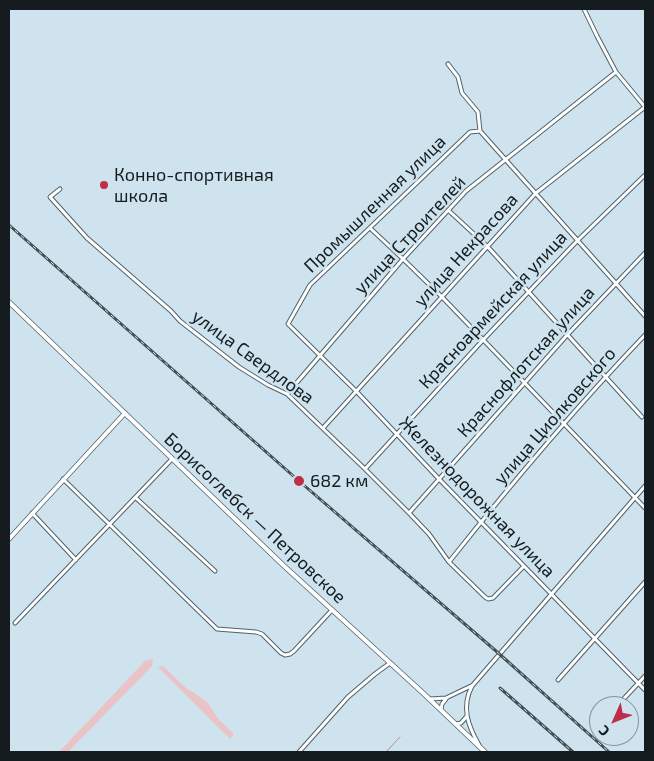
<!DOCTYPE html>
<html>
<head>
<meta charset="utf-8">
<style>
  body { margin:0 }
  #map { position:relative; width:654px; height:761px; overflow:hidden; background:#cee3ed; font-family:"Exo 2",sans-serif }
  canvas { display:block }
  .frame { position:absolute; inset:0; border:10px solid #151c20; pointer-events:none }
  .north { position:absolute; left:589px; top:696px; width:50px; height:50px; box-sizing:border-box; background:#cee3ed; border:1px solid #84939b; border-radius:50%; rotate:226deg; font-size:14px; font-weight:700; line-height:20px; text-align:center; color:#151c20 }
  .north::after { content:''; display:block; margin:auto; width:18px; height:22px; background:#be2d49; clip-path:polygon(50% 0,100% 100%,50% 72%,0 100%) }
</style>
</head>
<body>
<div id="map">
<canvas width="654" height="761"></canvas>
<div class="frame"></div>
<div class="north">С</div>
</div>
<script>
const c = document.querySelector('canvas').getContext('2d');
c.lineJoin = 'round';
function fillPath(path, color) { c.fillStyle = color; c.fill(path, 'evenodd'); }
function stroke(path, color, width, dash) { c.strokeStyle = color; c.lineWidth = width; c.lineCap = dash ? 'butt' : 'round'; c.setLineDash(dash || []); c.stroke(path); }
function drawText(font, color, halo, rows, align = 'center') {
  c.font = font + ' "Exo 2",sans-serif'; c.lineWidth = 5; c.setLineDash([]); c.textBaseline = 'middle'; c.strokeStyle = halo; c.fillStyle = color; for (const [text, x, y, turn = 0] of rows) {
    c.save(); c.translate(x, y); c.rotate((+turn || 0) * Math.PI / 180); c.textAlign = isNaN(turn) ? turn : align; if (halo) c.strokeText(text, 0, 0); c.fillText(text, 0, 0); c.restore();
  }
}
fillPath(new Path2D(`
  M 153,659 L 152,666 L 68,752 L 59,752 L 145,661 Z
  M 163,666 L 187,689 L 193,692 L 207,702 L 220,721 L 234,734 L 230,739 L 158,667 Z`), '#e9c3c5');
stroke(new Path2D(`
  M 386,752 L 400,737`), '#be8b8e', 1);
const minor = new Path2D(`
  M 448,64 L 458,77 L 462,93 L 478,112 L 480,131 L 645,316
  M 480,131 L 470,132 L 310,285 L 288,324 L 357,392 L 439,479 L 645,690
  M 60,189 L 50,197 L 87,238 L 171,311 L 180,321 L 239,367 L 268,385 L 287,394 L 365,469 L 409,513 L 429,534 L 449,562 L 485,597 L 488,599 L 493,598 L 524,566
  M 448,210 L 487,246 L 642,417
  M 370,228 L 403,259 L 442,297 L 645,508
  M 287,394 L 403,259 L 466,191 L 616,72
  M 323,428 L 536,193 L 645,107 L 616,72 L 597,36 L 584,9
  M 365,469 L 483,340 L 578,240 L 645,175
  M 63,479 L 217,629 L 256,632 L 262,634 L 281,653 L 285,655 L 290,654 L 294,651 L 332,610
  M 136,498 L 215,571
  M 32,513 L 76,560
  M 409,513 L 568,334 L 645,253
  M 449,562 C 511,484 576,407 645,335
  M 15,623 L 172,459
  M 558,680 L 645,582
  M 430,699 L 446,698 L 471,686
  M 617,706 L 645,676
  M 441,710 L 442,704 L 446,699
  M 456,724 L 461,723 L 467,716
  M 479,745 C 468,726 461,707 472,686 L 645,486
  M 299,752 L 348,697 L 375,674 L 390,663`);
const tertiary = new Path2D(`
  M 9,302 L 283,565 L 423,693 L 485,752
  M 9,539 L 125,413`);
stroke(minor, '#50626b', 5);
stroke(tertiary, '#50626b', 5.5);
stroke(minor, '#fff', 3);
stroke(tertiary, '#fff', 4);
const rail = new Path2D(`
  M 9,225 L 299,481 L 496,651 L 609,752
  M 500,688 L 573,752`);
stroke(rail, '#434e53', 3);
stroke(rail, '#cee3ed', 1, [4]);
for (const [x, y, r, color] of [
  [104,185,5,"#be2d49"],
  [299,481,6,"#be2d49"]
]) { const dot = new Path2D(); dot.arc(x, y, r, 0, 2 * Math.PI); c.fillStyle = color; c.fill(dot); stroke(dot, '#cee3ed', 2); }
drawText('18px', '#151c20', '#cee3ed', [
  ["Конно-спортивная",114,175],
  ["школа",114,196],
  ["682 км",310,481]
], 'left');
drawText('18px', '#151c20', '#cee3ed', [
  ["Промышленная улица",375,204,-44],
  ["улица Строителей",410,235,-47],
  ["улица Некрасова",466,250,-48],
  ["Красноармейская улица",493,310,-47],
  ["улица Свердлова",253,357,36],
  ["Краснофлотская улица",526,362,-48],
  ["улица Циолковского",555,416,-49],
  ["Железнодорожная улица",477,497,46],
  ["Борисоглебск — Петровское",255,518,43]
]);
</script>
</body>
</html>
